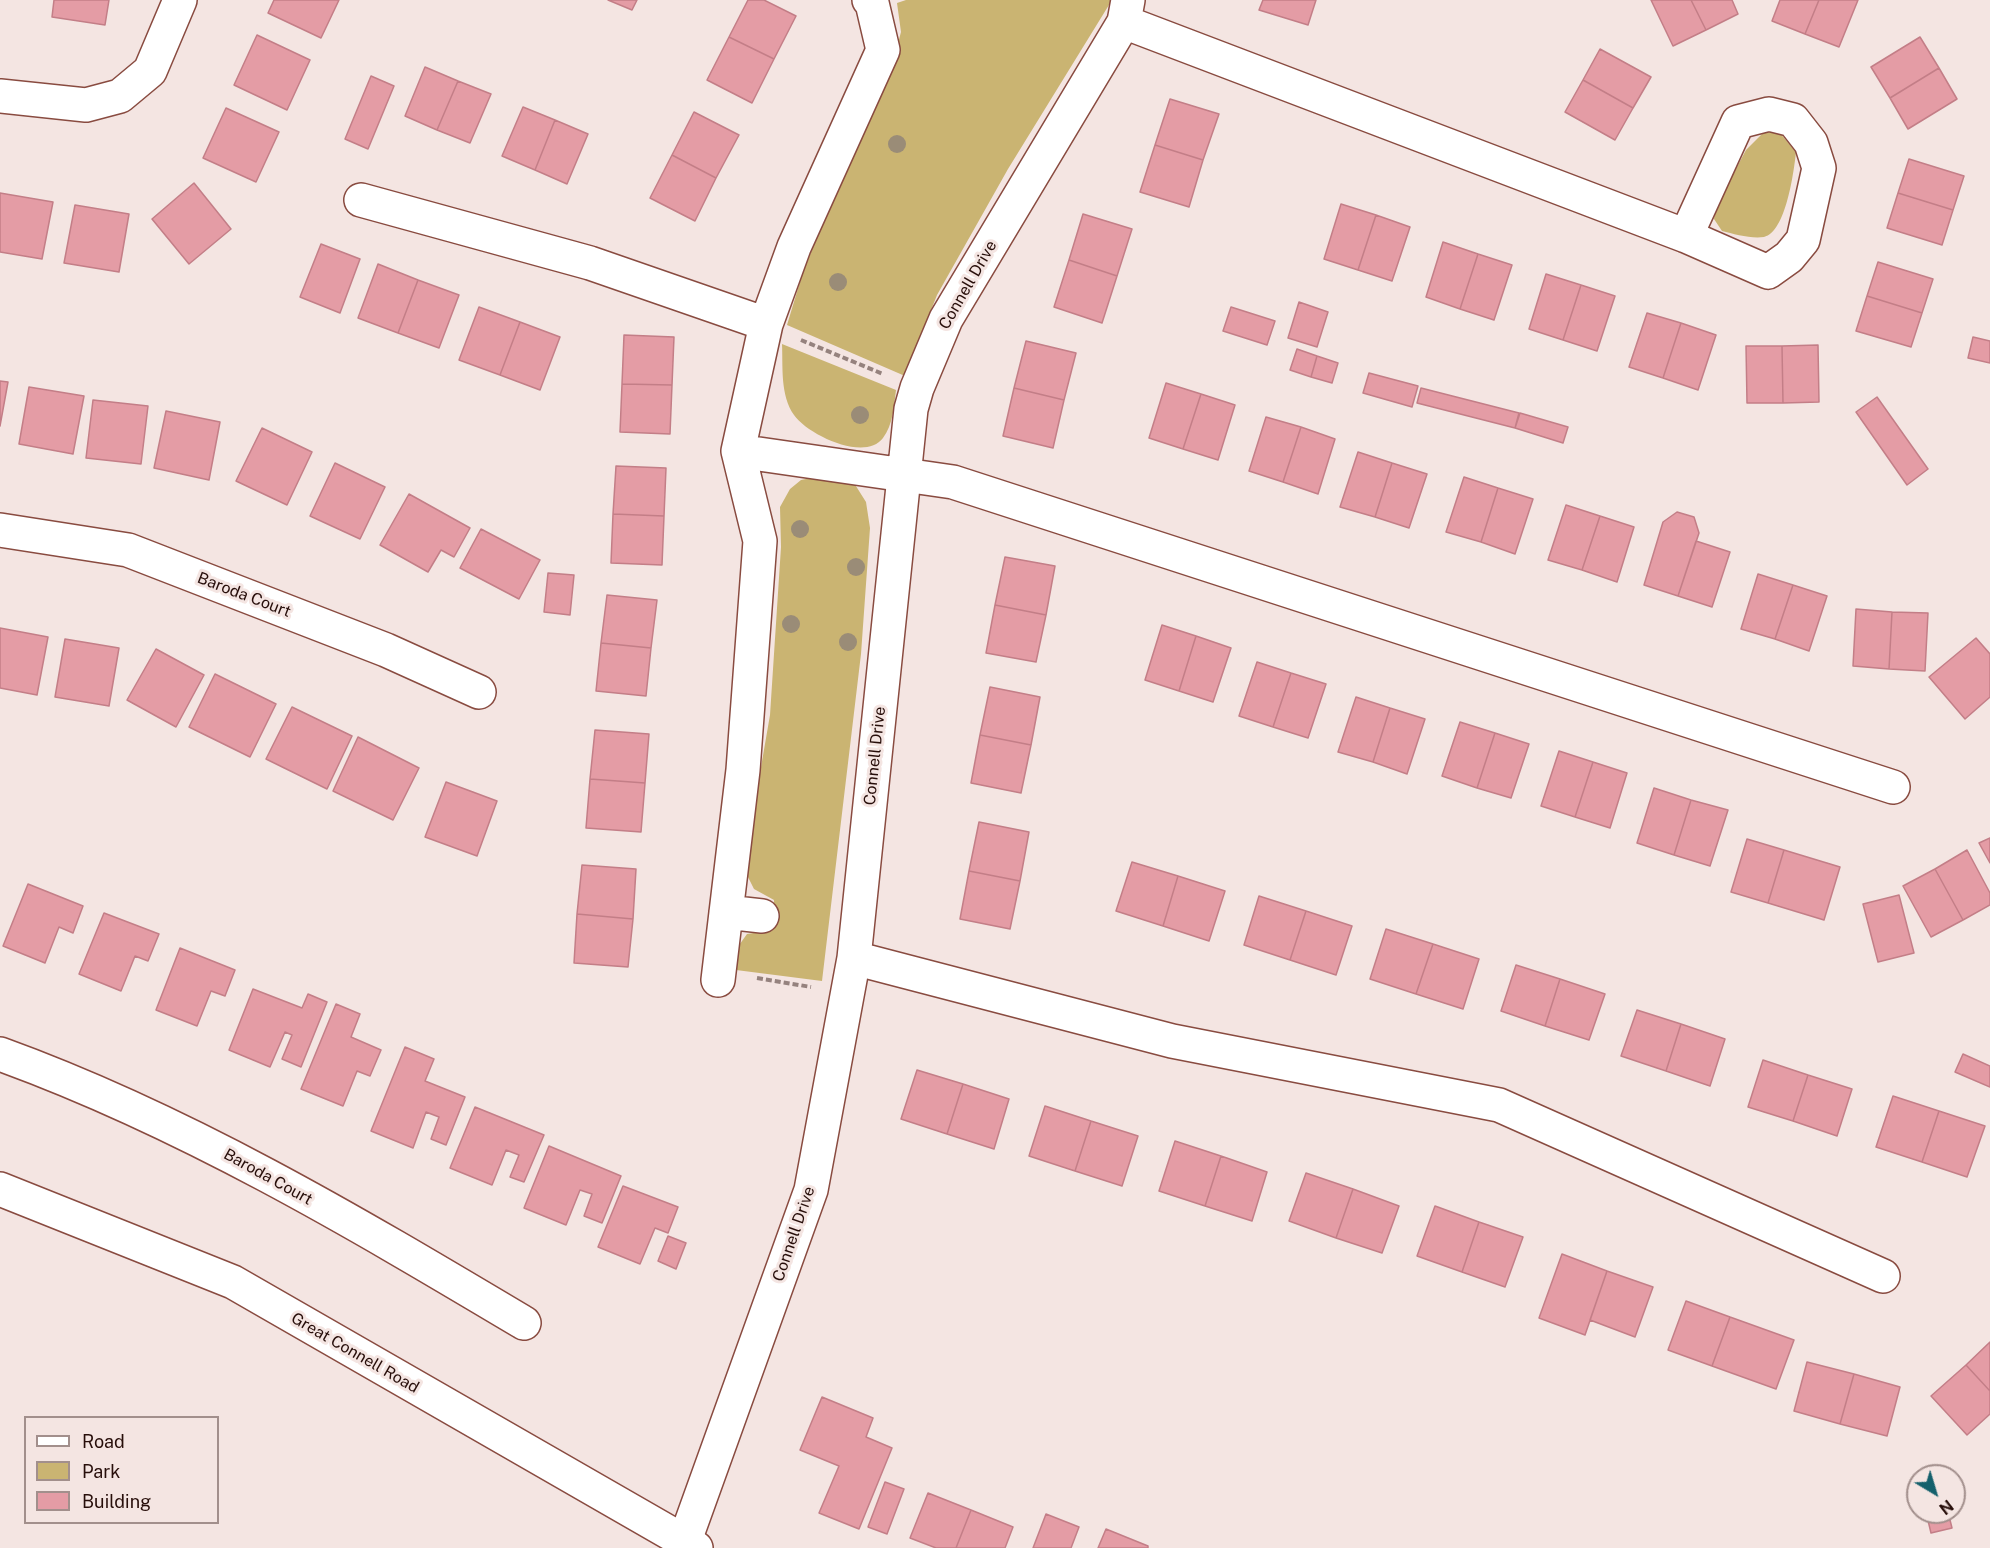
<!DOCTYPE html>
<html>
<head>
<meta charset="utf-8">
<style>
  body { margin:0 }
  #map { position:relative; width:1990px; height:1548px; overflow:hidden; background:#f4e5e2; font-family:"Public Sans",sans-serif }
  canvas { display:block }
  .legend { position:absolute; left:24px; top:1416px; width:195px; height:108px; box-sizing:border-box; background:#f4e5e2; border:2px solid #a28f8c; margin:0; padding:8px 10px; list-style:none; font-size:18px; color:#270e0a }
  .legend li { display:flex; align-items:center; gap:12px; height:30px }
  .legend b { width:30px; border:2px solid #a28f8c }
  .north { position:absolute; left:1906px; top:1464px; width:60px; height:60px; box-sizing:border-box; background:#f4e5e2; border:2px solid #a28f8c; border-radius:50%; rotate:142deg; font-size:16px; font-weight:700; line-height:24px; text-align:center; color:#270e0a }
  .north::after { content:''; display:block; margin:auto; width:21px; height:27px; background:#14606c; clip-path:polygon(50% 0,100% 100%,50% 72%,0 100%) }
</style>
</head>
<body>
<div id="map">
<canvas width="1990" height="1548"></canvas>
<ul class="legend">
<li><b style="height:8px;background:#fff"></b>Road</li>
<li><b style="height:16px;background:#cab472"></b>Park</li>
<li><b style="height:16px;background:#e49ca5"></b>Building</li>
</ul>
<div class="north">N</div>
</div>
<script>
const c = document.querySelector('canvas').getContext('2d');
c.lineJoin = 'round';
function fillPath(path, color) { c.fillStyle = color; c.fill(path, 'evenodd'); }
function stroke(path, color, width, dash) { c.strokeStyle = color; c.lineWidth = width; c.lineCap = dash ? 'butt' : 'round'; c.setLineDash(dash || []); c.stroke(path); }
function drawText(font, color, halo, rows, align = 'center') {
  c.font = font + ' "Public Sans",sans-serif'; c.lineWidth = 6; c.setLineDash([]); c.textBaseline = 'middle'; c.strokeStyle = halo; c.fillStyle = color; for (const [text, x, y, turn = 0] of rows) {
    c.save(); c.translate(x, y); c.rotate((+turn || 0) * Math.PI / 180); c.textAlign = isNaN(turn) ? turn : align; if (halo) c.strokeText(text, 0, 0); c.fillText(text, 0, 0); c.restore();
  }
}
fillPath(new Path2D(`
  M 906,0 L 1112,0 L 1008,169 L 937,295 L 905,376 L 787,325 L 803,272 L 837,188 L 893,62 L 901,32 L 897,3 Z
  M 1764,132 L 1780,133 L 1796,152 C 1794,171 1786,232 1764,237 C 1751,239 1734,234 1722,231 L 1714,219 L 1715,208 L 1746,150 Z
  M 782,344 L 896,390 C 894,406 893,425 883,438 C 865,462 808,435 794,415 C 780,395 783,367 782,344 Z
  M 835,473 L 854,483 L 866,502 L 870,528 L 861,654 L 822,981 L 736,970 L 737,948 L 747,934 L 773,930 L 774,900 L 754,889 L 747,875 L 756,796 L 770,715 L 781,547 L 780,507 L 790,489 L 801,480 Z`), '#cab472');
const building = new Path2D(`
  M 54,0 L 109,0 L 105,25 L 52,17 Z
  M 274,0 L 339,0 L 321,38 L 268,13 Z
  M 608,0 L 637,0 L 632,10 Z
  M 748,0 L 764,0 L 796,16 L 774,59 L 729,37 Z
  M 1263,0 L 1316,0 L 1308,25 L 1259,10 Z
  M 1651,0 L 1691,0 L 1706,30 L 1673,46 Z
  M 1691,0 L 1732,0 L 1738,14 L 1706,30 Z
  M 1780,0 L 1819,0 L 1805,34 L 1772,21 Z
  M 1819,0 L 1858,0 L 1839,47 L 1805,34 Z
  M 257,35 L 310,60 L 287,110 L 234,85 Z
  M 729,37 L 774,59 L 752,103 L 707,80 Z
  M 1920,37 L 1939,68 L 1890,98 L 1871,67 Z
  M 1600,49 L 1651,77 L 1633,108 L 1583,80 Z
  M 425,67 L 458,81 L 437,130 L 405,116 Z
  M 1939,68 L 1957,99 L 1908,129 L 1890,98 Z
  M 371,76 L 394,86 L 368,149 L 345,139 Z
  M 1583,80 L 1633,108 L 1615,140 L 1565,112 Z
  M 458,81 L 491,94 L 470,143 L 437,130 Z
  M 1170,99 L 1219,114 L 1203,160 L 1155,145 Z
  M 523,107 L 555,120 L 535,170 L 502,156 Z
  M 226,108 L 279,132 L 256,182 L 203,158 Z
  M 694,112 L 739,135 L 716,178 L 672,155 Z
  M 555,120 L 588,134 L 567,184 L 535,170 Z
  M 1155,145 L 1203,160 L 1189,207 L 1140,192 Z
  M 672,155 L 716,178 L 695,221 L 650,198 Z
  M 1909,159 L 1964,176 L 1953,210 L 1898,193 Z
  M 194,183 L 231,229 L 189,264 L 152,219 Z
  M 0,193 L 53,202 L 42,259 L 0,252 Z
  M 1898,193 L 1953,210 L 1942,245 L 1887,228 Z
  M 1341,204 L 1376,215 L 1358,270 L 1324,259 Z
  M 75,205 L 129,214 L 119,272 L 64,263 Z
  M 1083,214 L 1132,229 L 1117,276 L 1069,260 Z
  M 1376,215 L 1410,227 L 1392,281 L 1358,270 Z
  M 1443,242 L 1478,254 L 1460,309 L 1426,297 Z
  M 321,244 L 360,259 L 340,313 L 300,297 Z
  M 1478,254 L 1512,265 L 1494,320 L 1460,309 Z
  M 1069,260 L 1117,276 L 1102,323 L 1054,307 Z
  M 1878,262 L 1933,279 L 1922,313 L 1867,296 Z
  M 378,264 L 418,280 L 398,333 L 358,318 Z
  M 1546,274 L 1581,285 L 1563,340 L 1529,329 Z
  M 418,280 L 459,295 L 439,348 L 398,333 Z
  M 1581,285 L 1615,296 L 1597,351 L 1563,340 Z
  M 1867,296 L 1922,313 L 1911,347 L 1856,331 Z
  M 1299,302 L 1328,312 L 1317,347 L 1288,338 Z
  M 479,307 L 520,322 L 500,375 L 459,360 Z
  M 1231,307 L 1275,321 L 1267,345 L 1223,331 Z
  M 1647,313 L 1681,323 L 1663,378 L 1629,367 Z
  M 520,322 L 560,337 L 540,390 L 500,375 Z
  M 1681,323 L 1716,335 L 1698,390 L 1663,378 Z
  M 624,335 L 674,337 L 672,385 L 622,384 Z
  M 1973,337 L 1990,341 L 1990,363 L 1968,358 Z
  M 1026,341 L 1076,353 L 1064,400 L 1014,388 Z
  M 1818,345 L 1819,402 L 1783,403 L 1782,346 Z
  M 1746,346 L 1782,346 L 1783,403 L 1747,403 Z
  M 1297,349 L 1317,356 L 1311,377 L 1290,370 Z
  M 1317,356 L 1338,363 L 1332,383 L 1311,377 Z
  M 1369,373 L 1418,386 L 1412,407 L 1363,393 Z
  M 0,381 L 8,382 L 0,426 Z
  M 1166,383 L 1201,394 L 1183,449 L 1149,438 Z
  M 622,384 L 672,385 L 670,434 L 620,432 Z
  M 29,387 L 84,396 L 73,454 L 19,444 Z
  M 1014,388 L 1064,400 L 1053,448 L 1003,436 Z
  M 1421,388 L 1519,413 L 1515,428 L 1417,403 Z
  M 1201,394 L 1235,405 L 1218,460 L 1183,449 Z
  M 1877,397 L 1928,469 L 1907,485 L 1856,412 Z
  M 93,400 L 148,406 L 141,464 L 86,458 Z
  M 166,411 L 220,422 L 209,480 L 154,468 Z
  M 1520,413 L 1568,427 L 1563,443 L 1515,428 Z
  M 1266,417 L 1301,427 L 1283,482 L 1249,471 Z
  M 1301,427 L 1335,439 L 1318,494 L 1283,482 Z
  M 262,428 L 312,452 L 287,505 L 236,481 Z
  M 1358,452 L 1392,463 L 1375,517 L 1340,507 Z
  M 335,463 L 385,487 L 360,539 L 310,516 Z
  M 1392,463 L 1427,474 L 1409,528 L 1375,517 Z
  M 616,466 L 666,468 L 664,516 L 613,514 Z
  M 1464,477 L 1498,488 L 1481,542 L 1446,532 Z
  M 1498,488 L 1533,499 L 1515,554 L 1481,542 Z
  M 409,494 L 470,528 L 454,557 L 441,550 L 428,572 L 380,545 Z
  M 1566,505 L 1600,516 L 1582,570 L 1548,560 Z
  M 1677,512 L 1694,517 L 1699,533 L 1678,596 L 1644,585 L 1663,522 Z
  M 613,514 L 664,516 L 662,565 L 611,563 Z
  M 1600,516 L 1634,527 L 1617,582 L 1582,570 Z
  M 481,529 L 540,560 L 519,599 L 460,568 Z
  M 1696,541 L 1730,552 L 1712,607 L 1678,596 Z
  M 1005,557 L 1055,566 L 1046,615 L 995,605 Z
  M 548,573 L 574,575 L 570,615 L 544,612 Z
  M 1758,574 L 1793,585 L 1775,639 L 1741,629 Z
  M 1793,585 L 1827,596 L 1809,651 L 1775,639 Z
  M 607,595 L 657,600 L 651,648 L 601,643 Z
  M 995,605 L 1046,615 L 1036,662 L 986,653 Z
  M 1856,609 L 1892,612 L 1889,669 L 1853,666 Z
  M 1892,612 L 1928,613 L 1925,671 L 1889,669 Z
  M 1162,625 L 1196,636 L 1179,691 L 1145,680 Z
  M 0,628 L 48,637 L 37,695 L 0,688 Z
  M 1196,636 L 1231,648 L 1213,702 L 1179,691 Z
  M 1976,638 L 1990,654 L 1990,697 L 1965,719 L 1929,677 Z
  M 65,639 L 119,648 L 109,706 L 55,697 Z
  M 601,643 L 651,648 L 646,696 L 596,691 Z
  M 156,649 L 204,675 L 176,727 L 127,700 Z
  M 1257,662 L 1291,673 L 1273,727 L 1239,716 Z
  M 1291,673 L 1326,684 L 1308,738 L 1273,727 Z
  M 215,674 L 276,704 L 250,757 L 189,727 Z
  M 990,687 L 1040,697 L 1031,745 L 980,735 Z
  M 1356,697 L 1390,708 L 1373,762 L 1338,752 Z
  M 292,707 L 352,736 L 327,789 L 266,759 Z
  M 1390,708 L 1425,719 L 1407,774 L 1373,762 Z
  M 1460,722 L 1495,733 L 1477,788 L 1442,776 Z
  M 595,730 L 649,734 L 645,783 L 590,779 Z
  M 1495,733 L 1529,744 L 1511,798 L 1477,788 Z
  M 980,735 L 1031,745 L 1021,793 L 971,783 Z
  M 358,737 L 419,768 L 393,820 L 333,791 Z
  M 1559,751 L 1593,762 L 1575,817 L 1541,806 Z
  M 1593,762 L 1627,773 L 1610,828 L 1575,817 Z
  M 590,779 L 645,783 L 641,832 L 586,828 Z
  M 446,782 L 497,801 L 477,856 L 425,837 Z
  M 1654,788 L 1691,800 L 1674,855 L 1637,843 Z
  M 1691,800 L 1728,810 L 1710,866 L 1674,855 Z
  M 979,822 L 1029,832 L 1020,881 L 969,871 Z
  M 1990,838 L 1990,863 L 1979,843 Z
  M 1747,839 L 1784,850 L 1768,903 L 1731,892 Z
  M 1784,850 L 1840,867 L 1824,920 L 1768,903 Z
  M 1967,850 L 1990,893 L 1990,905 L 1963,920 L 1935,869 Z
  M 1132,862 L 1178,876 L 1163,926 L 1116,911 Z
  M 582,865 L 636,869 L 633,919 L 577,914 Z
  M 1935,869 L 1963,920 L 1931,937 L 1903,886 Z
  M 969,871 L 1020,881 L 1010,929 L 960,919 Z
  M 1178,876 L 1225,891 L 1209,941 L 1163,926 Z
  M 28,884 L 83,906 L 73,933 L 59,927 L 45,963 L 3,946 Z
  M 1899,895 L 1914,953 L 1878,962 L 1863,904 Z
  M 1259,896 L 1306,911 L 1290,960 L 1244,945 Z
  M 1306,911 L 1352,926 L 1336,975 L 1290,960 Z
  M 104,913 L 159,934 L 148,961 L 135,956 L 121,991 L 79,974 Z
  M 577,914 L 633,919 L 628,967 L 574,963 Z
  M 1386,929 L 1433,944 L 1416,994 L 1370,979 Z
  M 1433,944 L 1479,959 L 1463,1009 L 1416,994 Z
  M 180,948 L 235,970 L 225,996 L 211,991 L 197,1026 L 156,1010 Z
  M 1516,965 L 1560,979 L 1545,1026 L 1501,1011 Z
  M 1560,979 L 1605,994 L 1589,1040 L 1545,1026 Z
  M 253,989 L 302,1008 L 308,994 L 327,1002 L 301,1067 L 282,1059 L 292,1035 L 285,1032 L 270,1067 L 229,1050 Z
  M 336,1004 L 360,1014 L 351,1037 L 381,1050 L 370,1076 L 357,1071 L 343,1106 L 301,1089 Z
  M 1637,1010 L 1681,1024 L 1666,1071 L 1621,1056 Z
  M 1681,1024 L 1725,1039 L 1710,1086 L 1666,1071 Z
  M 405,1047 L 434,1059 L 425,1081 L 465,1097 L 446,1145 L 431,1139 L 439,1117 L 426,1112 L 413,1148 L 371,1131 Z
  M 1963,1054 L 1990,1066 L 1990,1087 L 1955,1072 Z
  M 1763,1060 L 1808,1075 L 1793,1121 L 1748,1107 Z
  M 917,1070 L 963,1084 L 947,1134 L 901,1119 Z
  M 1808,1075 L 1852,1089 L 1837,1136 L 1793,1121 Z
  M 963,1084 L 1009,1099 L 994,1149 L 947,1134 Z
  M 1893,1096 L 1939,1111 L 1922,1162 L 1876,1147 Z
  M 1045,1106 L 1091,1121 L 1075,1171 L 1029,1156 Z
  M 475,1107 L 544,1135 L 524,1182 L 510,1177 L 519,1155 L 506,1150 L 492,1185 L 450,1168 Z
  M 1939,1111 L 1985,1126 L 1967,1177 L 1922,1162 Z
  M 1091,1121 L 1138,1136 L 1122,1186 L 1075,1171 Z
  M 1175,1141 L 1221,1156 L 1205,1206 L 1159,1191 Z
  M 549,1146 L 621,1176 L 602,1223 L 584,1216 L 592,1194 L 580,1190 L 566,1225 L 524,1208 Z
  M 1221,1156 L 1267,1172 L 1252,1221 L 1205,1206 Z
  M 1306,1173 L 1353,1189 L 1336,1238 L 1289,1221 Z
  M 623,1186 L 678,1207 L 668,1233 L 655,1228 L 640,1264 L 598,1247 Z
  M 1353,1189 L 1399,1206 L 1382,1253 L 1336,1238 Z
  M 1435,1206 L 1479,1222 L 1462,1272 L 1417,1256 Z
  M 1479,1222 L 1523,1237 L 1505,1287 L 1462,1272 Z
  M 668,1236 L 686,1243 L 676,1269 L 658,1261 Z
  M 1562,1254 L 1607,1271 L 1585,1335 L 1539,1318 Z
  M 1607,1271 L 1653,1287 L 1635,1337 L 1590,1320 Z
  M 1686,1301 L 1730,1317 L 1712,1366 L 1668,1350 Z
  M 1730,1317 L 1794,1340 L 1776,1389 L 1712,1366 Z
  M 1990,1342 L 1990,1391 L 1966,1365 Z
  M 1807,1362 L 1854,1374 L 1840,1424 L 1794,1411 Z
  M 1966,1365 L 1990,1391 L 1990,1414 L 1967,1435 L 1931,1396 Z
  M 1854,1374 L 1900,1387 L 1887,1436 L 1840,1424 Z
  M 822,1397 L 873,1418 L 866,1437 L 892,1448 L 859,1529 L 819,1513 L 839,1466 L 800,1450 Z
  M 885,1482 L 904,1489 L 887,1534 L 868,1527 Z
  M 928,1493 L 971,1510 L 956,1548 L 936,1548 L 910,1538 Z
  M 971,1510 L 1013,1527 L 1005,1548 L 956,1548 Z
  M 1926,1512 L 1948,1512 L 1952,1528 L 1931,1533 Z
  M 1046,1514 L 1079,1527 L 1071,1548 L 1033,1548 Z
  M 1106,1529 L 1148,1546 L 1148,1548 L 1098,1548 Z`);
fillPath(building, '#e49ca5');
stroke(building, '#c37e87', 1.5);
const minor = new Path2D(`
  M 1124,22 L 1686,236 L 1768,272 L 1789,257 L 1803,240 L 1819,168 L 1811,143 L 1793,120 L 1769,114 L 1738,122 L 1686,236
  M 0,96 L 86,105 L 120,96 L 150,71 L 180,0
  M 361,200 L 590,263 L 766,324
  M 738,451 L 953,482 L 1893,787
  M 0,530 L 128,550 L 386,650 L 479,692
  M 726,912 L 762,916
  M 854,958 L 1172,1041 L 1499,1105 L 1883,1276
  M 718,980 L 743,770 L 760,541 L 738,451 L 766,324 L 794,247 L 883,50 L 872,3 L 869,0
  M 0,1054 C 185,1121 356,1223 524,1323
  M 684,1543 L 811,1190 L 854,958 L 911,409 L 917,388 L 946,319 L 1124,22 L 1128,0`);
const tertiary = new Path2D(`
  M 0,1189 L 233,1282 L 696,1548`);
stroke(minor, '#894b40', 36);
stroke(tertiary, '#894b40', 36);
stroke(new Path2D(`
  M 801,340 L 883,374
  M 757,978 L 811,987`), '#95827e', 4, [6, 3]);
stroke(minor, '#fff', 33);
stroke(tertiary, '#fff', 33);
c.fillStyle = '#9a8c77';
for (const [x, y] of [
  [897,144],
  [838,282],
  [860,415],
  [800,529],
  [856,567],
  [791,624],
  [848,642]
]) { c.beginPath(); c.arc(x, y, 9, 0, 2 * Math.PI); c.fill(); }
drawText('16px', '#270e0a', '#f4e5e2', [
  ["Connell Drive",968,285,-60],
  ["Baroda Court",244,595,21],
  ["Connell Drive",875,756,-84],
  ["Baroda Court",268,1177,29],
  ["Connell Drive",794,1234,-71],
  ["Great Connell Road",355,1353,30]
]);
</script>
</body>
</html>
